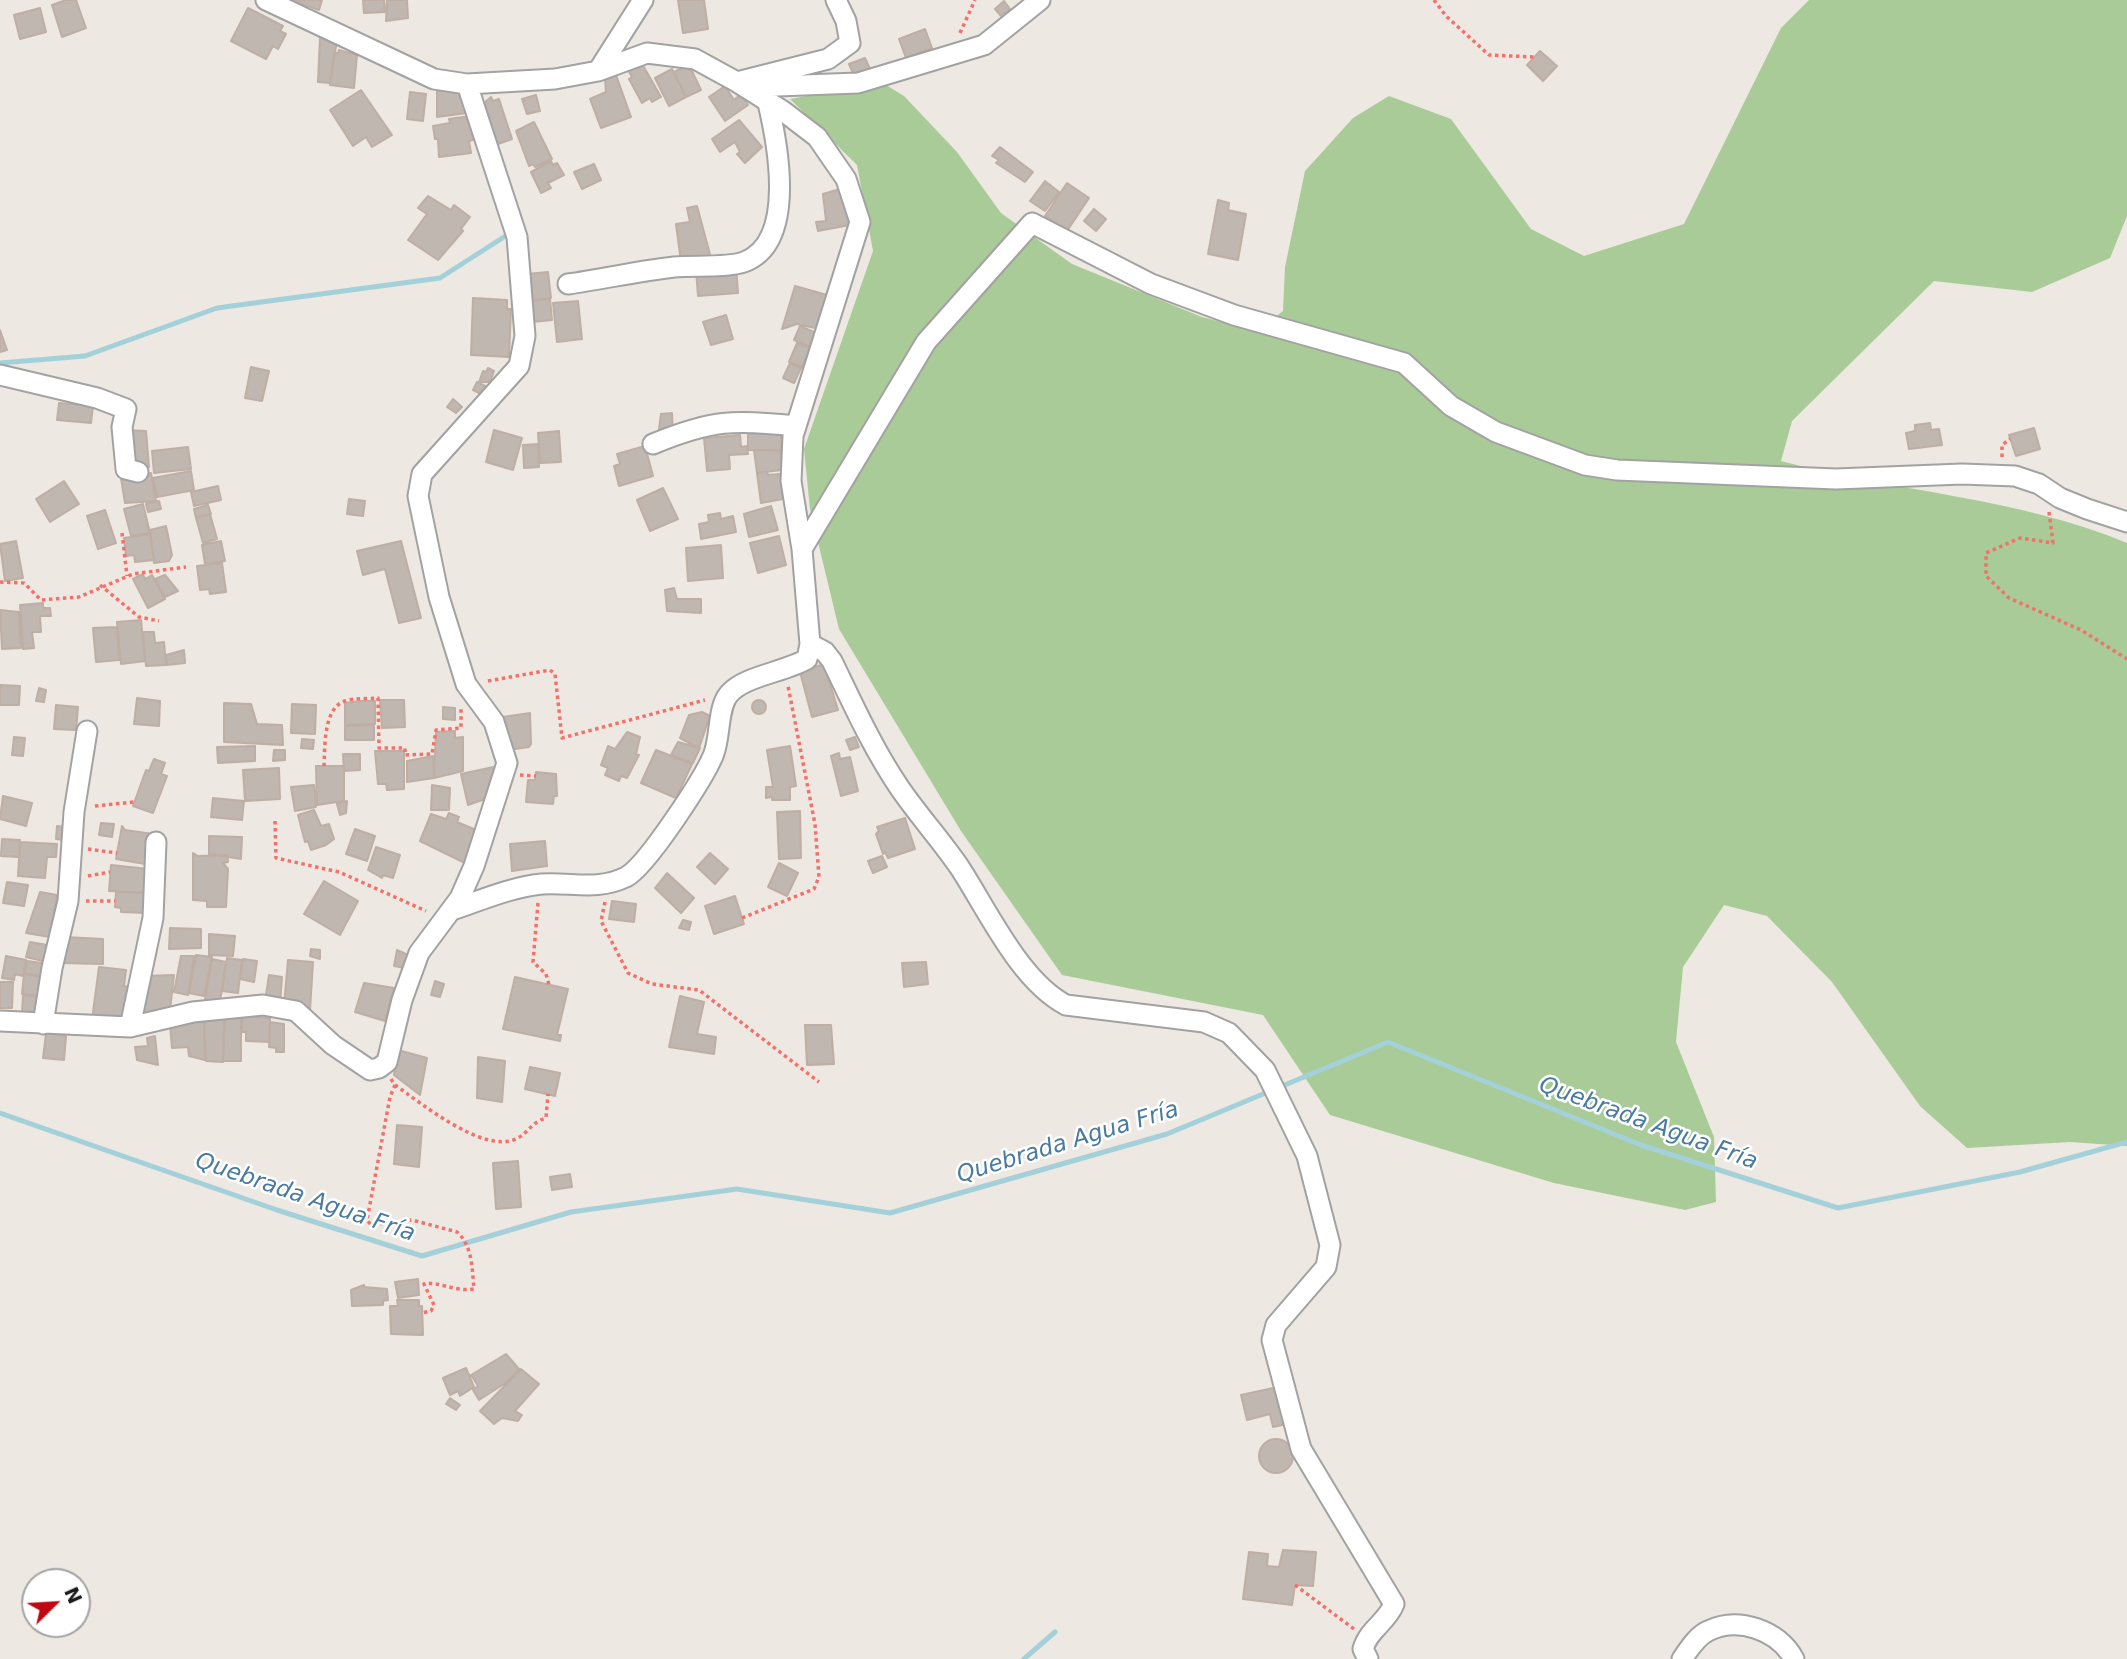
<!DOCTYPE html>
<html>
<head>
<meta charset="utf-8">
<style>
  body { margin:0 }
  #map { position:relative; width:2127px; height:1659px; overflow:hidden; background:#ede8e1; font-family:"DejaVu Sans",sans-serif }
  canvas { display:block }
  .north { position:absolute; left:21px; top:1568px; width:70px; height:70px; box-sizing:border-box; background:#fff; border:2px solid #a4a4a4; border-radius:50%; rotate:66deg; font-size:19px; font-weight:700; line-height:28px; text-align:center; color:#1b1b1b }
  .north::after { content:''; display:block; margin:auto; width:24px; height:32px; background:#bf0812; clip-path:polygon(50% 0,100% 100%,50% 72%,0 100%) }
</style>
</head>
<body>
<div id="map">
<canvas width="2127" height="1659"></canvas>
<div class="north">N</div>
</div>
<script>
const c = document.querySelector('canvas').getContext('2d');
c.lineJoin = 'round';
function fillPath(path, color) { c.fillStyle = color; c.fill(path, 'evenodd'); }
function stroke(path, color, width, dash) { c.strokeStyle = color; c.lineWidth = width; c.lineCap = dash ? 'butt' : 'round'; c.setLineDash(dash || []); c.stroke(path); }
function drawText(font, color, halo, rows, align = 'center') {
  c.font = font + ' "DejaVu Sans",sans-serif'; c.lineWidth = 5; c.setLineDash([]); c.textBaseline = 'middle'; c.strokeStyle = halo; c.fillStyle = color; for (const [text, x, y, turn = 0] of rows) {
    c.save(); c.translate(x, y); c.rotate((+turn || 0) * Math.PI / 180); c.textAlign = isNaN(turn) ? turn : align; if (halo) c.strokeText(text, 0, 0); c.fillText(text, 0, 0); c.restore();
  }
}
fillPath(new Path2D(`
  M 1809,0 L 2127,0 L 2127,216 L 2110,258 L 2032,292 L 1934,281 L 1792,421 L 1781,461 C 1895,492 2017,497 2127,543 L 2127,1146 L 2070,1142 L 1967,1148 L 1920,1106 L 1832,982 L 1767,916 L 1724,905 L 1683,967 L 1676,1042 L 1714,1137 L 1716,1202 L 1685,1210 L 1554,1183 L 1330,1115 L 1263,1015 L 1062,975 L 961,831 L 839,629 L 810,509 L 804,449 L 873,251 L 857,165 L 790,99 L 881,82 L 904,96 L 957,152 L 1001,213 L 1072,264 L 1202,317 L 1252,330 L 1260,329 L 1283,311 L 1285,267 L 1305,171 L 1353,118 L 1389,96 L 1451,119 L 1531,229 L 1584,256 L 1684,224 L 1781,28 Z`), '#a9cb97');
stroke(new Path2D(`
  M 0,363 L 85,356 L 217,308 L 440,278 L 507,235
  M 0,1113 L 277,1210 L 422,1256 L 571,1212 L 737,1189 L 890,1213 L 1167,1134 L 1388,1042 L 1641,1145 L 1838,1208 L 2020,1172 L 2127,1142
  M 1024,1659 L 1055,1632`), '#a3d0d9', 5);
const building = new Path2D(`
  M 66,0 L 76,0 L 86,28 L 62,37 L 52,5 Z
  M 290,0 L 322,0 L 319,10 Z
  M 363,0 L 384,0 L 385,12 L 364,13 Z
  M 387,0 L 407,0 L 408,18 L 386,21 Z
  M 678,0 L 704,0 L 708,29 L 683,33 Z
  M 1004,1 L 1010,9 L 1001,16 L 995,9 Z
  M 40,8 L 46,32 L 20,39 L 14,15 Z
  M 248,8 L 283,26 L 280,31 L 286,34 L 278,49 L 273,46 L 266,59 L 231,41 Z
  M 925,29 L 932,48 L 906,58 L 899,39 Z
  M 320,38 L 337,40 L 330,83 L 318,82 Z
  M 339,50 L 357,55 L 354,88 L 330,85 L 334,53 L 338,53 Z
  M 1540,51 L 1557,66 L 1543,81 L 1527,65 Z
  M 865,58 L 871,71 L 855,78 L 849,64 Z
  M 641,62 L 661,97 L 652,102 L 650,98 L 642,103 L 629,79 L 632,77 L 628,70 Z
  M 689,65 L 701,90 L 686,97 L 674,72 Z
  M 672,69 L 686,97 L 669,106 L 655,78 Z
  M 616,75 L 631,117 L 601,128 L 590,99 L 606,92 L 605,80 Z
  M 725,86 L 734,100 L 741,94 L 748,105 L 725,121 L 709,97 Z
  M 460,89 L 467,113 L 437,117 L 437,91 Z
  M 361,90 L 392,135 L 372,147 L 366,137 L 353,146 L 330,110 Z
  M 410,92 L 426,94 L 423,121 L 407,119 Z
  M 536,95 L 540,111 L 527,114 L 522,99 Z
  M 491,97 L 493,101 L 499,99 L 512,139 L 498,144 L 481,106 Z
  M 470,116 L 473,140 L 469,141 L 471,153 L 439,157 L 438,139 L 435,139 L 433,126 L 450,123 L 449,119 Z
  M 739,120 L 762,147 L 745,163 L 737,154 L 740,152 L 735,142 L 720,152 L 712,139 Z
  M 534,122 L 552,159 L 535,167 L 533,164 L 529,166 L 516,131 Z
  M 1000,147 L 1033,172 L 1025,182 L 996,163 L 999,160 L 992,156 Z
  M 551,161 L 553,165 L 557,163 L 564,175 L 548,183 L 551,188 L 541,193 L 531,172 Z
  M 594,164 L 601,180 L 582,189 L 574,172 Z
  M 1045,181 L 1059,192 L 1045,211 L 1030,201 Z
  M 1067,183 L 1089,198 L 1067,231 L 1045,216 Z
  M 840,189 L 848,207 L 850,225 L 818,231 L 816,222 L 826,221 L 823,194 Z
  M 428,196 L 451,210 L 454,205 L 470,217 L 461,229 L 463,231 L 438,260 L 408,240 L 427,214 L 418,208 Z
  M 1218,200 L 1229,203 L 1228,210 L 1246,214 L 1238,260 L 1208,254 Z
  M 697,206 L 711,258 L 681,262 L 676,224 L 690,222 L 687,208 Z
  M 1094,209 L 1106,219 L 1096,231 L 1084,221 Z
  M 736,266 L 738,293 L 698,296 L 696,269 Z
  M 548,272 L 551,298 L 530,301 L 527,274 Z
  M 795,286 L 834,297 L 824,330 L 797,324 L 782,329 Z
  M 473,298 L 507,300 L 507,309 L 511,309 L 509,357 L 471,355 Z
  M 550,299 L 552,320 L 532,322 L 530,301 Z
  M 578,301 L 582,339 L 557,342 L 553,303 Z
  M 726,315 L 733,339 L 711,345 L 703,322 Z
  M 800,326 L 816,333 L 811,347 L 794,340 Z
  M 0,330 L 7,350 L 0,352 Z
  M 797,343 L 810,348 L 802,367 L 789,362 Z
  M 790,363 L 801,368 L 794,383 L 783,378 Z
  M 251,367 L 269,371 L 262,401 L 245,398 Z
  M 488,368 L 494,371 L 490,382 L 479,382 L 483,371 L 486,372 Z
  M 477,382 L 487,387 L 483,395 L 473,390 Z
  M 453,399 L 462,407 L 456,413 L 447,407 Z
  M 59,403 L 93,406 L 91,423 L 57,420 Z
  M 672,413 L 673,433 L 658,437 L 661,414 Z
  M 1930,423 L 1931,430 L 1939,429 L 1942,445 L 1909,449 L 1906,433 L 1915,431 L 1915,425 Z
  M 748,428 L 753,428 L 753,433 L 757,433 L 756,428 L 781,429 L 781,450 L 748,450 Z
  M 2034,428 L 2040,449 L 2016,456 L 2009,435 Z
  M 125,430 L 146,431 L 149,467 L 127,468 Z
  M 494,430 L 522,438 L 513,470 L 486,462 Z
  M 559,431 L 561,462 L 540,463 L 538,433 Z
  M 740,435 L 741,447 L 747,446 L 748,454 L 729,455 L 730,469 L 707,471 L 704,438 Z
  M 538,444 L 539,467 L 524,468 L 523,445 Z
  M 645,446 L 653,476 L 619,486 L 614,466 L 620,464 L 617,454 Z
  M 188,447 L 191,469 L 154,473 L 152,451 Z
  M 754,450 L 780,451 L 782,470 L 757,473 Z
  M 191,471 L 194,490 L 157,497 L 153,478 Z
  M 767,472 L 768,475 L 780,474 L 783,499 L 761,503 L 757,473 Z
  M 151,473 L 156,501 L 125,503 L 121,478 Z
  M 64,481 L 79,504 L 50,522 L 36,499 Z
  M 218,486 L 221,500 L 194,506 L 191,492 Z
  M 663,488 L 678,519 L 650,531 L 637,500 Z
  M 349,499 L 365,501 L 363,516 L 347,514 Z
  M 159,501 L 161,509 L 148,512 L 146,504 Z
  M 143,504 L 150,533 L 131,536 L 124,509 Z
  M 208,505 L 211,514 L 196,518 L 194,509 Z
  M 771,506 L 778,530 L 749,537 L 744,514 Z
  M 105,510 L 116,543 L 98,549 L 87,516 Z
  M 720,513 L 721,519 L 733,516 L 736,532 L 701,539 L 699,524 L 709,522 L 708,515 Z
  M 210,514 L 217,539 L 203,543 L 196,518 Z
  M 166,526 L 172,555 L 169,561 L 154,563 L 150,530 Z
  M 150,534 L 154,560 L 135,562 L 134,555 L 126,556 L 124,538 Z
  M 779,536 L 786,565 L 758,573 L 750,543 Z
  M 16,541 L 23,578 L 5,581 L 0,544 Z
  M 221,541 L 225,561 L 205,564 L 202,545 Z
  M 401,541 L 421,618 L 399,623 L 385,569 L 363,575 L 357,551 Z
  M 721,545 L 723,578 L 688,581 L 686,548 Z
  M 222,563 L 226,592 L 210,594 L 209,589 L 200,590 L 197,566 Z
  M 143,574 L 145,579 L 152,575 L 165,599 L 148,608 L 133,579 Z
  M 165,575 L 178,591 L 165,597 L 155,579 Z
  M 674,588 L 677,599 L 701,599 L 701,613 L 667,611 L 665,590 Z
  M 43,603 L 43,608 L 50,608 L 51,616 L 40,616 L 41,632 L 32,632 L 34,648 L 23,649 L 20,605 Z
  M 0,610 L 19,612 L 21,648 L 2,649 Z
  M 141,620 L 145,661 L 121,664 L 117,622 Z
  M 117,627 L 119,660 L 96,662 L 93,628 Z
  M 143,632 L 154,632 L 155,643 L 164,642 L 166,665 L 146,666 Z
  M 184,650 L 185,663 L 167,665 L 166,655 Z
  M 824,664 L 838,710 L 812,717 L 800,672 Z
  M 0,685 L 20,686 L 19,705 L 0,705 Z
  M 39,688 L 46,690 L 44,702 L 36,701 Z
  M 137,698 L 160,701 L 159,726 L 134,724 Z
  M752 707a7 7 0 1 1 14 0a7 7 0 1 1-14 0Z
  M 380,700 L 404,700 L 405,727 L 382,728 Z
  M 361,701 L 375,701 L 375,724 L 345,725 L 345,703 Z
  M 224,703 L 251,704 L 257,724 L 282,725 L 283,745 L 224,742 Z
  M 292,704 L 316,705 L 315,734 L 291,733 Z
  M 56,705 L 78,707 L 76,730 L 54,729 Z
  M 443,707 L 455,708 L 455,720 L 443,719 Z
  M 702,712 L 710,716 L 699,748 L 680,738 L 689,715 Z
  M 530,713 L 531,744 L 529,747 L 508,750 L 503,717 Z
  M 374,725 L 374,740 L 345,740 L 345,726 Z
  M 455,731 L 455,738 L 463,737 L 463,771 L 434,778 L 436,732 Z
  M 627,732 L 640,737 L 636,754 L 639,755 L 627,778 L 621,776 L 619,781 L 605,775 L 608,768 L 601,765 L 608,746 L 615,749 Z
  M 14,737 L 25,738 L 23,756 L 12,755 Z
  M 855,737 L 859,747 L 850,750 L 846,740 Z
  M 302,739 L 314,740 L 313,749 L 301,748 Z
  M 678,742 L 700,748 L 693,763 L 671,755 Z
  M 255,746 L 255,761 L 218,763 L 217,747 Z
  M 790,746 L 796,786 L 790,787 L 790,800 L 772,800 L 772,797 L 766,798 L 766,787 L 773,787 L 767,750 Z
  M 274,750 L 285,750 L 285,760 L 273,761 Z
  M 656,750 L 692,764 L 676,798 L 641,783 Z
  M 375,751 L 404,751 L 404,789 L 387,790 L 386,784 L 378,784 Z
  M 839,753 L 840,759 L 850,757 L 858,791 L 841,796 L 831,756 Z
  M 343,754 L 360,754 L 360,770 L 344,771 Z
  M 433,756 L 434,778 L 407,782 L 407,761 Z
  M 154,759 L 165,763 L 161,774 L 167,776 L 153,813 L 133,806 L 146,770 L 149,771 Z
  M 316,766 L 344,766 L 344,801 L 317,805 Z
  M 498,766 L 491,797 L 468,805 L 461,774 Z
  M 279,768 L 280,799 L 245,801 L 243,770 Z
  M 536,772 L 556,774 L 557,796 L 554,796 L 553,804 L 526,802 L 528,780 L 535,780 Z
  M 314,785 L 316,807 L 295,811 L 291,787 Z
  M 432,785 L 450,788 L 449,810 L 431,810 Z
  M 3,796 L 32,803 L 26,826 L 0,819 Z
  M 213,798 L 244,801 L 242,820 L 211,817 Z
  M 347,801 L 346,813 L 340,815 L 337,804 Z
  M 314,810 L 321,826 L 329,824 L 334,839 L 326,845 L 311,850 L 308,841 L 305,842 L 298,815 Z
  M 800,811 L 801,858 L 779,859 L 777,812 Z
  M 449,813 L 459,817 L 457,822 L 481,832 L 467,864 L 420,841 L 431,814 L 446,819 Z
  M 905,818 L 915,849 L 888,858 L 885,852 L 883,854 L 876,834 L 879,831 L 877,827 Z
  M 101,823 L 114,824 L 112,837 L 99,835 Z
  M 57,826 L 67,827 L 65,840 L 56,839 Z
  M 122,826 L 125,830 L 153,834 L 151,865 L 116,859 Z
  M 355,829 L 375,836 L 367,861 L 346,854 Z
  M 209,836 L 242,837 L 241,859 L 209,854 Z
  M 2,839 L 20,840 L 19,857 L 1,856 Z
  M 545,841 L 547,866 L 512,871 L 510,844 Z
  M 20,842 L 57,844 L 56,857 L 47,857 L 45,878 L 18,876 Z
  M 376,847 L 400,855 L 393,878 L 383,875 L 382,878 L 368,870 Z
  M 193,853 L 198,856 L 227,855 L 228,862 L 223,863 L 228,869 L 226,907 L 207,907 L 207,901 L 193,900 Z
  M 710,853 L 728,869 L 715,884 L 697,867 Z
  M 882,856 L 887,867 L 873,873 L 868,861 Z
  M 779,863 L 798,873 L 787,896 L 768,887 Z
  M 111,865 L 149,869 L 148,893 L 109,891 Z
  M 667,873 L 694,898 L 681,913 L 655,888 Z
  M 324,881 L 358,901 L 340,935 L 304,914 Z
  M 7,882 L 28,885 L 24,906 L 3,903 Z
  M 40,892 L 57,895 L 50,937 L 26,933 Z
  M 116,892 L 145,893 L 147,913 L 121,912 L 121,908 L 115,907 Z
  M 735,896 L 744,924 L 714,934 L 705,906 Z
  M 612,901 L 636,904 L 634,922 L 609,919 Z
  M 683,920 L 691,922 L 689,930 L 679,928 Z
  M 170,928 L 201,929 L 201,948 L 169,949 Z
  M 209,934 L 235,936 L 233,956 L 209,955 Z
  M 64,937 L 103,939 L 103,964 L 62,963 Z
  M 30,942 L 47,945 L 43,961 L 26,957 Z
  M 311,949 L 320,950 L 320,959 L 310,956 Z
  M 397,950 L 408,955 L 405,968 L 394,966 Z
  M 196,955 L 212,957 L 204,996 L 189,993 Z
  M 6,956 L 26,960 L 23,976 L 15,974 L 14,980 L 2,978 Z
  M 181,956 L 194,956 L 188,995 L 174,992 Z
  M 227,958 L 242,960 L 238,993 L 222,991 Z
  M 212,959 L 226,962 L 220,1002 L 205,1000 Z
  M 243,959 L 257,961 L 254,982 L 240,979 Z
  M 288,960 L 313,962 L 310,1010 L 284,1005 Z
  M 27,961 L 49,964 L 47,977 L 25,973 Z
  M 926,962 L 928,984 L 904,987 L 902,963 Z
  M 99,967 L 126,970 L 124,986 L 130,987 L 125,1022 L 92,1020 Z
  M 24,974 L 48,978 L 45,996 L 22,994 Z
  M 174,975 L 170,1010 L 139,1019 L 143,976 Z
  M 269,975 L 282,977 L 280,1004 L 265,1002 Z
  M 515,977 L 568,989 L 557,1035 L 561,1035 L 560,1041 L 503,1029 Z
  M 435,981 L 444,984 L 440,997 L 431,995 Z
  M 0,982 L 13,982 L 12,1008 L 0,1008 Z
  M 364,983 L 394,988 L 385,1021 L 355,1012 Z
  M 23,995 L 41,997 L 40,1015 L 22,1015 Z
  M 680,996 L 704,1002 L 697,1034 L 716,1037 L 714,1054 L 669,1047 Z
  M 225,1015 L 241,1016 L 241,1061 L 223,1061 Z
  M 204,1016 L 224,1016 L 223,1062 L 206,1061 Z
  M 204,1016 L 205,1060 L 189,1056 L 188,1047 L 172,1048 L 170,1024 Z
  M 242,1016 L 270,1018 L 270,1042 L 246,1041 L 246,1032 L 242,1032 Z
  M 270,1022 L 284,1024 L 284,1052 L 276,1052 L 276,1048 L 269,1047 Z
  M 805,1025 L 831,1025 L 834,1064 L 807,1065 Z
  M 46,1033 L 66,1036 L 64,1060 L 43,1058 Z
  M 155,1036 L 158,1065 L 137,1060 L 135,1047 L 148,1046 L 147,1038 Z
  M 398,1050 L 427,1058 L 420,1095 L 394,1075 Z
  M 478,1057 L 505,1061 L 502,1102 L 477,1098 Z
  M 530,1067 L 560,1073 L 555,1096 L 525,1089 Z
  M 397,1125 L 422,1127 L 419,1167 L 394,1164 Z
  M 518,1161 L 521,1207 L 496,1209 L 493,1163 Z
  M 570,1174 L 572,1187 L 552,1190 L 550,1177 Z
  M 418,1279 L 419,1295 L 398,1298 L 395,1282 Z
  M 364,1285 L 364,1287 L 387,1289 L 388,1300 L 383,1301 L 383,1305 L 352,1306 L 351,1290 Z
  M 397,1300 L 419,1300 L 419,1306 L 422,1306 L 423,1335 L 391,1334 L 390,1306 L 398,1306 Z
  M 506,1354 L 519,1369 L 507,1382 L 479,1400 L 473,1390 L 478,1386 L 471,1375 Z
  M 466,1368 L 474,1387 L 460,1396 L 458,1391 L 450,1395 L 443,1378 Z
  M 521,1369 L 539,1384 L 515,1411 L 522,1415 L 518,1421 L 502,1418 L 494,1424 L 480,1411 Z
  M 1278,1387 L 1287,1424 L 1273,1427 L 1270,1414 L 1247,1420 L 1241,1395 Z
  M 450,1398 L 460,1405 L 456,1410 L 446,1404 Z
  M1259 1456a17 17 0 1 1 34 0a17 17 0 1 1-34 0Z
  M 1283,1550 L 1316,1552 L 1313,1586 L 1295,1585 L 1292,1605 L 1243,1599 L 1249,1552 L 1268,1554 L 1267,1566 L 1279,1567 Z`);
fillPath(building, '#c1b7b1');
stroke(building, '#beaea4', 2);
const minor = new Path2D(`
  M 266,0 L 434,79 L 467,84 L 555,79 L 598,71 L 647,53 L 695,59 L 737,82 L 828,59 L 850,43 L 846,21 L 836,0
  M 598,71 L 643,0
  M 750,87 L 858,83 L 984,45 L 1040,0
  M 568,284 C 603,279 639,271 674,267 C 693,265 727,268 744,262 C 798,242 777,140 767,99
  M 0,375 L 97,398 L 126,409 L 122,427 L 126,469 L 138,472
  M 653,444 C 711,420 734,419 796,426
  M 802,549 L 926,342 L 1032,223 L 1151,284 L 1234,315 L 1404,363 L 1451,406 L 1496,432 L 1585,465 L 1617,470 L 1836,479 L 1962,474 L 2015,476 L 2039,484 L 2060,498 L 2087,509 L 2127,522
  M 810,644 L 825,652 L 832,661 C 853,704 872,747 899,787 C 918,815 941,840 960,868 C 988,911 1020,981 1066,1005 L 1204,1022 L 1229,1033 L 1265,1070 L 1307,1156 L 1330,1245 L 1326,1267 L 1276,1325 L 1272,1340 L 1301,1449 L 1394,1604 C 1387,1622 1368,1630 1363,1649 L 1368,1659
  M 455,909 C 484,899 512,887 542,884 C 572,882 597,891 626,877 C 647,866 703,779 713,756 C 721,738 717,708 729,694 C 744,676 785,672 807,659 L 810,644 L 802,549 L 791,481 L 793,436 L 860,222 L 846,179 L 817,137 L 783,111 L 737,82
  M 0,1021 L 130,1027 L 193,1012 L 263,1005 L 296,1011 L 333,1045 L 370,1070 L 379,1068 L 387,1062 L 402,1000 L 419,953 L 460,898 L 474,866 L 507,763 L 494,722 L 466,684 L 439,597 L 418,496 L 422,474 L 519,366 L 525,336 L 517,237 L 467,84
  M 43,1024 L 52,968 L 68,901 L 74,812 L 87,731
  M 130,1027 L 153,918 L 156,842
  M 1682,1659 C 1689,1649 1697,1636 1708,1631 C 1738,1616 1778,1630 1794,1659`);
stroke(minor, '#a2a2a2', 23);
stroke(new Path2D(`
  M 1434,0 L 1446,16 L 1489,55 L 1534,57
  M 960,33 L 975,0
  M 2002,457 L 2002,445 L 2010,439
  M 2049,512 L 2053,543 L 2020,538 L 1986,553 L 1986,576 L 2009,598 L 2081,630 L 2127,659
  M 122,533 L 127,576
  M 0,582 L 24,583 L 41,600 L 79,597 L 133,574 L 186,567
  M 100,585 L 139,617 L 159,621
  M 488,681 L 550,670 L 555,674 L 562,738 L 705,700
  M 324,766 C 325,748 323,708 345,701 C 354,698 367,699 378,698 L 379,748 L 405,748 L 405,755 L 432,754 L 436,730 L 461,728 L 461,707
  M 520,775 L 536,776
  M 95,806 L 134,802
  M 275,821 L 276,858 L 339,872 L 426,911
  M 88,849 L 117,853
  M 88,876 L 110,872
  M 86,901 L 115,901
  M 605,902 L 601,921 L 628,973 L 652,984 L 699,990 L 819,1082
  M 538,903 L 533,962 L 546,974 L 549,985
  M 742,918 L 814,889 L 819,877 L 815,824 L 788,686
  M 391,1079 L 395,1085 L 390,1097 L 367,1220 L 371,1225 L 412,1220 L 457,1232 C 473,1246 472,1270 474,1289 C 454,1292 439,1281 424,1284 L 434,1305 L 431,1311 L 422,1313
  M 395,1085 C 421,1103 483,1154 516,1139 C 529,1133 530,1123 546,1118 L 548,1094
  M 1295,1585 L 1354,1629`), '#f4716b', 3.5, [3.5, 3.5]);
stroke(minor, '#fff', 19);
drawText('italic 23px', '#497a9f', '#fff', [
  ["Quebrada Agua Fría",1648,1124,20],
  ["Quebrada Agua Fría",1068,1143,-17],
  ["Quebrada Agua Fría",305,1198,19]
]);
</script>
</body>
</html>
